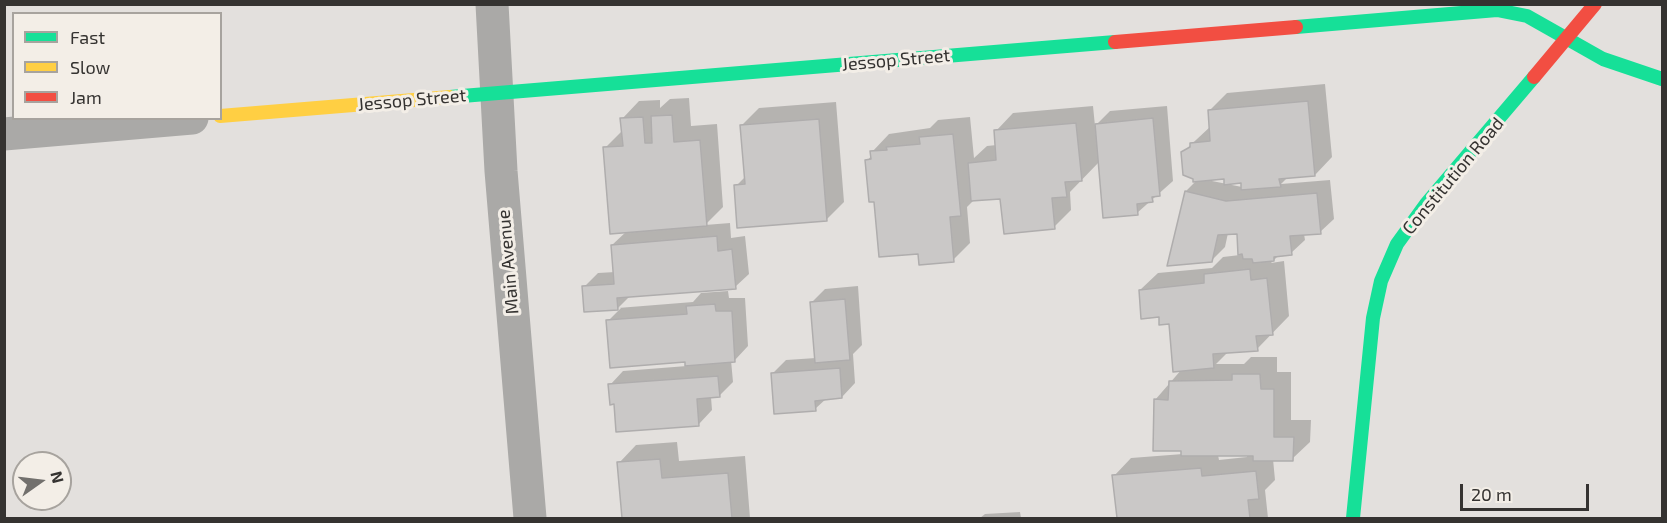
<!DOCTYPE html>
<html>
<head>
<meta charset="utf-8">
<style>
  body { margin:0 }
  #map { position:relative; width:1667px; height:523px; overflow:hidden; background:#e3e0dd; font-family:"Exo 2",sans-serif }
  canvas { display:block }
  .frame { position:absolute; inset:0; border:6px solid #353331; pointer-events:none }
  .legend { position:absolute; left:12px; top:12px; width:210px; height:108px; box-sizing:border-box; background:#f3eee7; border:2px solid #a7a39e; margin:0; padding:8px 10px; list-style:none; font-size:18px; color:#353331 }
  .legend li { display:flex; align-items:center; gap:12px; height:30px }
  .legend b { width:30px; border:2px solid #a7a39e }
  .north { position:absolute; left:12px; top:451px; width:60px; height:60px; box-sizing:border-box; background:#f3eee7; border:2px solid #a7a39e; border-radius:50%; rotate:76deg; font-size:16px; font-weight:700; line-height:24px; text-align:center; color:#353331 }
  .north::after { content:''; display:block; margin:auto; width:21px; height:27px; background:#72706d; clip-path:polygon(50% 0,100% 100%,50% 72%,0 100%) }
  .scale { position:absolute; left:1460px; top:484px; width:129px; height:27px; box-sizing:border-box; border:3px solid #353331; border-top:0; padding-left:8px; font-size:18px; line-height:21px; white-space:nowrap; color:#353331; -webkit-text-stroke:4px #f3eee7; paint-order:stroke }
</style>
</head>
<body>
<div id="map">
<canvas width="1667" height="523"></canvas>
<div class="frame"></div>
<ul class="legend">
<li><b style="height:8px;background:#16e098"></b>Fast</li>
<li><b style="height:8px;background:#ffcf43"></b>Slow</li>
<li><b style="height:8px;background:#f24e42"></b>Jam</li>
</ul>
<div class="north">N</div>
<div class="scale">20 m</div>
</div>
<script>
const c = document.querySelector('canvas').getContext('2d');
c.lineJoin = 'round';
function fillPath(path, color) { c.fillStyle = color; c.fill(path, 'evenodd'); }
function stroke(path, color, width, dash) { c.strokeStyle = color; c.lineWidth = width; c.lineCap = dash ? 'butt' : 'round'; c.setLineDash(dash || []); c.stroke(path); }
function drawText(font, color, halo, rows, align = 'center') {
  c.font = font + ' "Exo 2",sans-serif'; c.lineWidth = 6; c.setLineDash([]); c.textBaseline = 'middle'; c.strokeStyle = halo; c.fillStyle = color; for (const [text, x, y, turn = 0] of rows) {
    c.save(); c.translate(x, y); c.rotate((+turn || 0) * Math.PI / 180); c.textAlign = isNaN(turn) ? turn : align; if (halo) c.strokeText(text, 0, 0); c.fillText(text, 0, 0); c.restore();
  }
}
fillPath(new Path2D(`
  M 1325,84 L 1332,157 L 1315,175 L 1288,177 L 1281,184 L 1330,180 L 1334,219 L 1320,232 L 1304,234 L 1305,240 L 1291,253 L 1279,255 L 1271,263 L 1284,261 L 1289,316 L 1257,349 L 1228,352 L 1216,364 L 1244,364 L 1251,357 L 1277,357 L 1277,372 L 1291,372 L 1291,420 L 1311,420 L 1310,442 L 1292,459 L 1273,459 L 1275,480 L 1265,490 L 1268,518 L 1118,518 L 1114,476 L 1131,458 L 1183,454 L 1155,400 L 1182,369 L 1170,323 L 1160,315 L 1140,290 L 1158,273 L 1212,268 L 1223,257 L 1240,255 L 1238,232 L 1228,233 L 1225,247 L 1211,261 L 1186,191 L 1195,182 L 1182,153 L 1211,126 L 1209,111 L 1227,93 ZM 1225,177 L 1242,181 L 1242,187 L 1207,180 ZM 1218,455 L 1247,455 L 1247,457 L 1219,460 Z
  M 689,98 L 691,126 L 717,124 L 723,207 L 705,225 L 730,223 L 731,238 L 745,236 L 749,274 L 735,287 L 630,296 L 618,308 L 693,302 L 701,293 L 728,291 L 729,298 L 745,298 L 748,346 L 735,360 L 731,360 L 733,382 L 719,396 L 711,397 L 712,410 L 699,424 L 615,403 L 610,385 L 623,371 L 687,366 L 686,361 L 608,321 L 621,308 L 586,310 L 584,287 L 598,273 L 615,272 L 612,245 L 627,231 L 605,148 L 623,130 L 622,119 L 639,101 L 660,100 L 660,108 L 670,99 Z
  M 836,102 L 844,202 L 827,219 L 736,186 L 746,176 L 742,125 L 759,108 Z
  M 1093,106 L 1095,126 L 1110,111 L 1167,106 L 1173,181 L 1137,213 L 1100,161 L 1070,192 L 1071,210 L 1054,227 L 1001,197 L 975,199 L 967,207 L 970,243 L 953,260 L 919,252 L 875,200 L 867,161 L 872,155 L 872,152 L 889,134 L 930,128 L 938,120 L 970,117 L 974,158 L 987,146 L 997,145 L 996,131 L 1013,113 Z
  M 858,286 L 862,345 L 853,354 L 855,383 L 842,397 L 827,398 L 815,409 L 772,374 L 786,360 L 816,358 L 812,302 L 825,289 Z
  M 677,442 L 679,461 L 745,456 L 750,518 L 623,518 L 619,463 L 636,445 Z
  M 1020,512 L 1021,518 L 980,518 L 985,514 Z`), '#0003');
const building = new Path2D(`
  M 1308,101 L 1315,176 L 1279,179 L 1281,187 L 1241,190 L 1241,183 L 1224,185 L 1224,179 L 1193,182 L 1193,179 L 1183,175 L 1181,152 L 1190,147 L 1190,143 L 1210,141 L 1208,110 Z
  M 672,115 L 674,142 L 700,140 L 707,226 L 610,234 L 603,147 L 623,146 L 620,118 L 643,117 L 645,143 L 652,143 L 651,116 Z
  M 1153,118 L 1160,196 L 1152,197 L 1153,202 L 1137,204 L 1138,215 L 1103,218 L 1095,124 Z
  M 819,119 L 827,221 L 737,228 L 734,185 L 745,184 L 740,125 Z
  M 1076,123 L 1082,181 L 1065,182 L 1067,197 L 1052,198 L 1055,229 L 1004,234 L 1000,199 L 971,201 L 968,163 L 996,160 L 994,130 Z
  M 953,134 L 961,216 L 950,217 L 954,262 L 919,265 L 918,254 L 879,257 L 874,202 L 869,202 L 865,160 L 871,159 L 870,151 L 887,150 L 886,147 L 920,144 L 919,137 Z
  M 1185,191 L 1226,201 L 1317,193 L 1321,234 L 1290,236 L 1292,255 L 1274,257 L 1274,261 L 1253,263 L 1252,259 L 1243,259 L 1242,254 L 1238,255 L 1237,234 L 1218,235 L 1212,262 L 1167,266 Z
  M 717,236 L 718,251 L 732,249 L 736,289 L 617,298 L 618,310 L 584,312 L 582,286 L 614,284 L 611,245 Z
  M 1250,269 L 1251,280 L 1267,278 L 1273,335 L 1256,336 L 1258,351 L 1213,354 L 1214,368 L 1173,372 L 1169,324 L 1159,325 L 1159,317 L 1141,319 L 1139,290 L 1204,283 L 1204,274 Z
  M 845,299 L 850,360 L 815,363 L 810,302 Z
  M 715,304 L 716,311 L 732,311 L 735,362 L 685,366 L 685,362 L 610,368 L 606,320 L 687,314 L 686,306 Z
  M 840,368 L 842,398 L 815,401 L 816,411 L 774,414 L 771,373 Z
  M 1232,374 L 1260,374 L 1261,389 L 1274,389 L 1274,437 L 1294,437 L 1293,461 L 1253,461 L 1253,456 L 1181,456 L 1181,451 L 1153,451 L 1154,399 L 1168,400 L 1169,381 L 1232,380 Z
  M 718,376 L 720,397 L 697,399 L 699,426 L 616,432 L 614,404 L 610,405 L 608,384 Z
  M 660,459 L 662,478 L 728,473 L 732,518 L 622,518 L 617,462 Z
  M 1201,468 L 1202,476 L 1256,471 L 1259,499 L 1248,500 L 1250,518 L 1117,518 L 1112,475 Z`);
fillPath(building, '#cac8c7');
stroke(building, '#afadad', 1.5);
stroke(new Path2D(`
  M 492,4 L 501,171 L 530,518
  M 4,134 L 192,118`), '#aaa9a7', 33);
stroke(new Path2D(`
  M 1296,27 L 1497,10 L 1527,16 L 1603,59 L 1662,79
  M 450,97 L 1115,42
  M 1353,518 L 1373,318 L 1381,281 L 1397,244 L 1426,204 L 1534,77`), '#16e098', 14);
stroke(new Path2D(`
  M 220,116 L 450,97`), '#ffcf43', 14);
stroke(new Path2D(`
  M 1115,42 L 1296,27
  M 1534,77 L 1595,4`), '#f24e42', 14);
drawText('18px', '#353331', '#f3eee7', [
  ["Jessop Street",896,60,-5],
  ["Jessop Street",412,100,-5],
  ["Constitution Road",1453,176,-50],
  ["Main Avenue",508,262,-95]
]);
</script>
</body>
</html>
